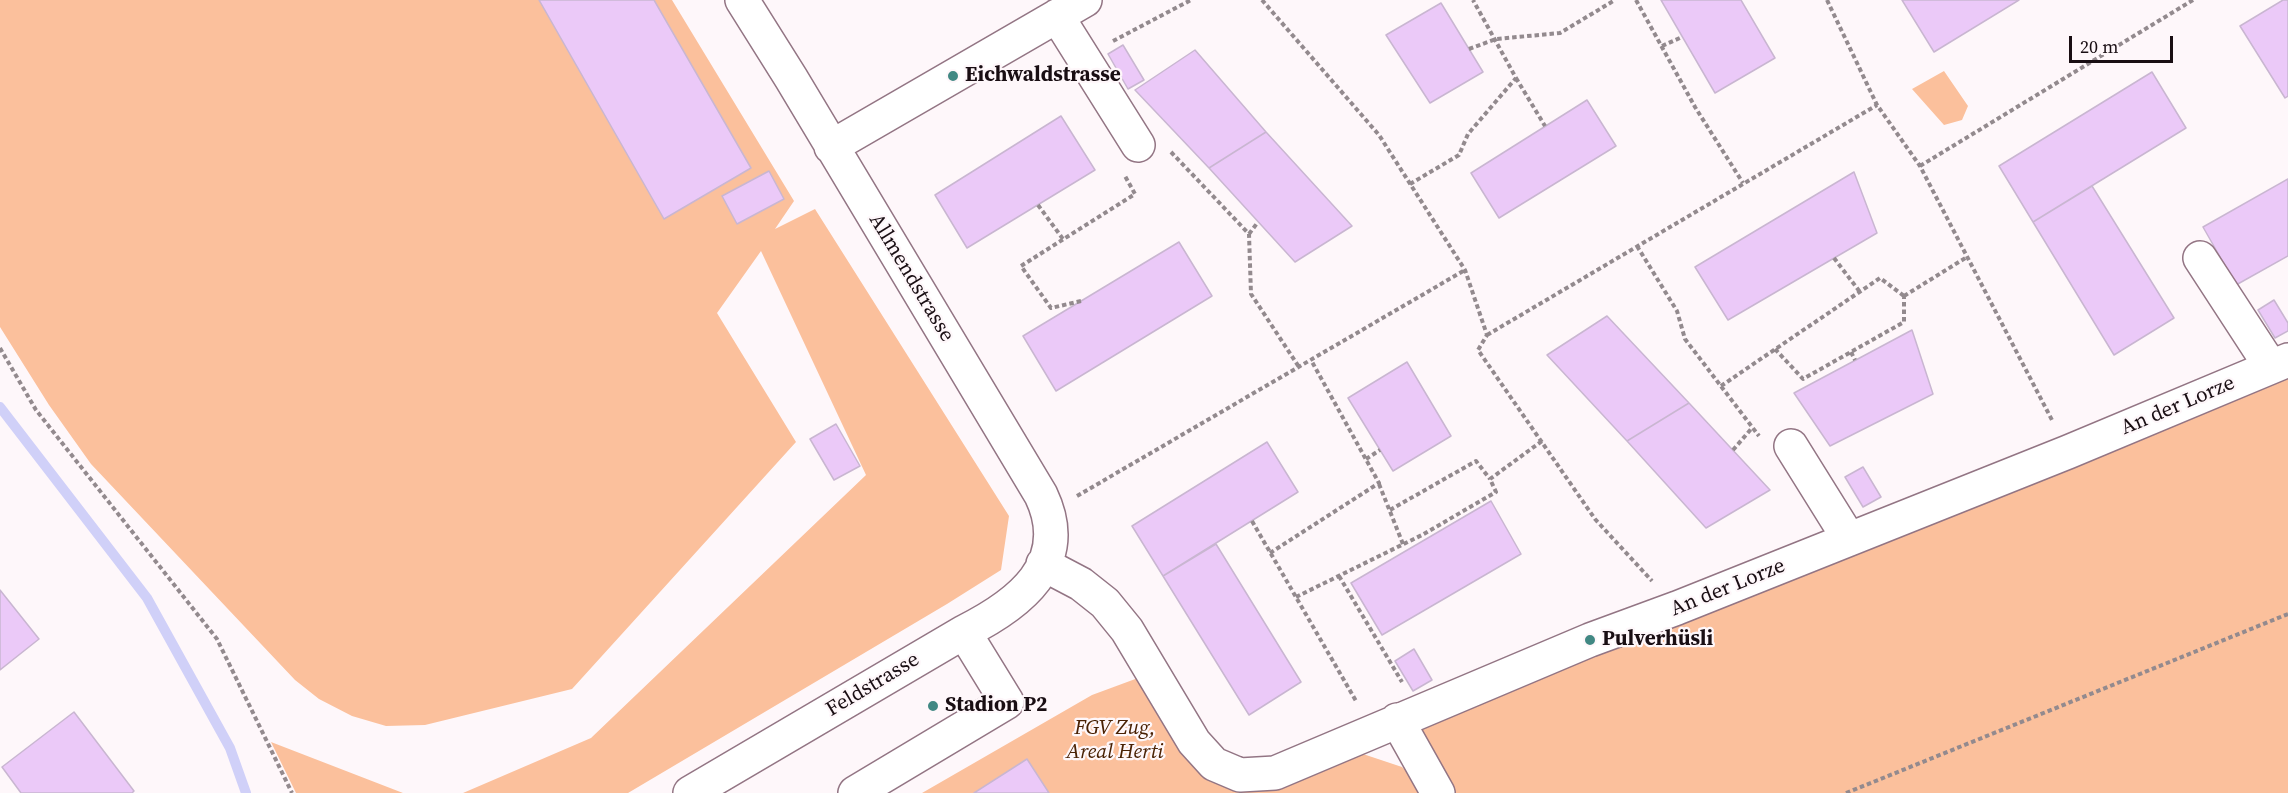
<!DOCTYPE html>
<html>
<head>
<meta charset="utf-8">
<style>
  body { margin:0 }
  #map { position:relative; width:2288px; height:793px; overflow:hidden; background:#fef7fa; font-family:"Source Serif 4",serif }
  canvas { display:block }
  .scale { position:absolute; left:2069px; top:36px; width:104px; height:27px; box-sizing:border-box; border:3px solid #190e13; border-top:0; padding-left:8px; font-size:18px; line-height:21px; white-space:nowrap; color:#190e13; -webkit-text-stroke:4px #fef7fa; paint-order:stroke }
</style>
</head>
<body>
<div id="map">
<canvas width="2288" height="793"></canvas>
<div class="scale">20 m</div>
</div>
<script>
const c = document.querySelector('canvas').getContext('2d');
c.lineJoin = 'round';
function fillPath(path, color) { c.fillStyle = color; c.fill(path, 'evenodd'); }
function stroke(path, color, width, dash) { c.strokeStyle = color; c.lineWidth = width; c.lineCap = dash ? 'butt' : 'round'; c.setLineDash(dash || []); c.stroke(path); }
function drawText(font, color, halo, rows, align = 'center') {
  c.font = font + ' "Source Serif 4",serif'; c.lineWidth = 4.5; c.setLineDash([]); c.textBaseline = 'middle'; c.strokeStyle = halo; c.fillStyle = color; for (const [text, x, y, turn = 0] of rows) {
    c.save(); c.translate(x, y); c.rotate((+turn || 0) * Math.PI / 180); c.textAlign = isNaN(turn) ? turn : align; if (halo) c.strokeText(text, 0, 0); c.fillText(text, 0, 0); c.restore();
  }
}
fillPath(new Path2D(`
  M 0,0 L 672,0 L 794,201 L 775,229 L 815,209 L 1009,516 L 1001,570 L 947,604 L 628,793 L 463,793 L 591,738 L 866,475 L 761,251 L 717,313 L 796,442 L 572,689 L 425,725 L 386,726 L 352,716 L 319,699 L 295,680 L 91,464 L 49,405 L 0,327 Z
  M 1944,71 L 1968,106 L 1962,120 L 1944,125 L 1912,89 Z
  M 2288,377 L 2288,793 L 1439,793 L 1419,727 Z
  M 1138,678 L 1181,749 L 1211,782 L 1243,788 L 1360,753 L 1402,767 L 1431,793 L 922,793 L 1092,695 Z
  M 271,742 L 403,793 L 296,793 Z`), '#fbc09c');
stroke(new Path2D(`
  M 0,407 L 147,598 L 230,748 L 246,793`), '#d0d0f8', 10);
const building = new Path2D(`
  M 539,0 L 654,0 L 751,168 L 664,219 Z
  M 1661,0 L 1741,0 L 1775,58 L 1715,93 Z
  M 1902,0 L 2019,0 L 1934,52 Z
  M 2283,0 L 2288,0 L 2288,96 L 2285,98 L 2240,26 Z
  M 1441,3 L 1483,72 L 1430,103 L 1386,35 Z
  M 1123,45 L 1144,80 L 1128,89 L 1108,54 Z
  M 1195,50 L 1266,132 L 1209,168 L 1135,90 Z
  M 2152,72 L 2186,128 L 2033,222 L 1999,166 Z
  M 1587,100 L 1616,146 L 1499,218 L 1471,173 Z
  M 1061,116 L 1095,170 L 967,248 L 935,195 Z
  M 1266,132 L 1352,226 L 1295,262 L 1209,168 Z
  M 769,171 L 784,199 L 737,224 L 722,196 Z
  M 1854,172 L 1877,233 L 1728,320 L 1695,267 Z
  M 2288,179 L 2288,256 L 2236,285 L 2203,227 Z
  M 2092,186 L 2174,318 L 2114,355 L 2033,222 Z
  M 1179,242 L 1212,296 L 1056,391 L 1023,336 Z
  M 2274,300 L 2288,323 L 2288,331 L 2275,338 L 2258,310 Z
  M 1607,316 L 1689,403 L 1627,441 L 1547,355 Z
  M 1912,330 L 1933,394 L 1830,446 L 1794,393 Z
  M 1407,362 L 1451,436 L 1393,471 L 1348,398 Z
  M 1689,403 L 1770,490 L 1706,528 L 1627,441 Z
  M 836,424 L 860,466 L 834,480 L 810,439 Z
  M 1267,442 L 1298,492 L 1163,576 L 1132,526 Z
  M 1863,467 L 1881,497 L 1863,507 L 1845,477 Z
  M 1491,501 L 1521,554 L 1382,635 L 1351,583 Z
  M 1216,544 L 1301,682 L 1249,715 L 1163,576 Z
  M 0,590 L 39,639 L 0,670 Z
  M 1414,649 L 1432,680 L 1413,691 L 1395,661 Z
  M 74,712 L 134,791 L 132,793 L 21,793 L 2,767 Z
  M 1027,759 L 1049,793 L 974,793 Z`);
fillPath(building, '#ebc9f8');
stroke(building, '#c9b6d1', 1.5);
const minor = new Path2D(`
  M 1057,16 L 1138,145
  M 831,147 L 1085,0
  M 2200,258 L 2271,367
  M 1791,446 L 1849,539
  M 1043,564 L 1081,584 L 1105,603 L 1127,630 L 1194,742 L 1214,764 L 1240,775 L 1275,773 L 1590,640 L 1677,608 L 2068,452 L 2288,360
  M 1397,720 L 1438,793
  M 690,793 L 964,632 C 1018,605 1074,564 1041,495 L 791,78 L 742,0
  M 855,793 L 1007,702 L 964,632`);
stroke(minor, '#937584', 36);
stroke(new Path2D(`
  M 1262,0 L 1379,135 L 1465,270 L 1487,335 L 1478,350 L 1595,519 L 1652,581
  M 1636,0 L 1695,107 L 1743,183
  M 1827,0 L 1877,105 L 1920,166 L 2053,422
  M 1113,41 L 1191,0
  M 1662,46 L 1682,37
  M 1469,49 L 1496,39 L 1560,33 L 1615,0
  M 1516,78 L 1545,126
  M 1171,152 L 1249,234 L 1251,294 L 1299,367
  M 1920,166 L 2193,0
  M 1410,184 L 1459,155 L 1468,134 L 1516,78 L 1473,0
  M 1038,205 L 1063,239
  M 1249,234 L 1258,222
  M 1637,246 L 1677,311 L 1685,339 L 1759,436
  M 1834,258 L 1860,292
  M 1904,296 L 1967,257
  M 1081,301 L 1051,308 L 1021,266 L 1135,194 L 1125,176
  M 1487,335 L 1877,105
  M 0,348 L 36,410 L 217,639 L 292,793
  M 1775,349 L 1803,379 L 1904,322 L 1904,296
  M 1851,352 L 1855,360
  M 1721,386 L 1880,278 L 1904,296
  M 1733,450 L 1752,428
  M 1366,459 L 1380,450
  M 1379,484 L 1403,544
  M 1077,496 L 1465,270
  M 1390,510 L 1476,461 L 1490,479
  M 1252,521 L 1356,701
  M 1270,553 L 1379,483 L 1311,360
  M 1339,576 L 1402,682
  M 1296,597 L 1422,535 L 1496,492 L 1490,479 L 1542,441
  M 1846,793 L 2288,614`), '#938a8e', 4, [4.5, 3]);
stroke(minor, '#fff', 33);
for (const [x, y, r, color] of [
  [953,76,6,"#418883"],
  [1590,640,6,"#418883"],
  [933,706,6,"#418883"]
]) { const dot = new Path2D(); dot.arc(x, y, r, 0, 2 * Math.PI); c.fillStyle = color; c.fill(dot); stroke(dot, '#fef7fa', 2); }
drawText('bold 21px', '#190e13', '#fef7fa', [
  ["Eichwaldstrasse",965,76],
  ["Pulverhüsli",1602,640],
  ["Stadion P2",945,706]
], 'left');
drawText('21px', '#190e13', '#fef7fa', [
  ["Allmendstrasse",911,278,59],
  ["An der Lorze",2178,406,-23],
  ["An der Lorze",1728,588,-22],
  ["Feldstrasse",873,685,-31]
]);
drawText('italic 21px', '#492103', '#fef7fa', [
  ["FGV Zug,",1115,729],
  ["Areal Herti",1115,753]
]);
</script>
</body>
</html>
